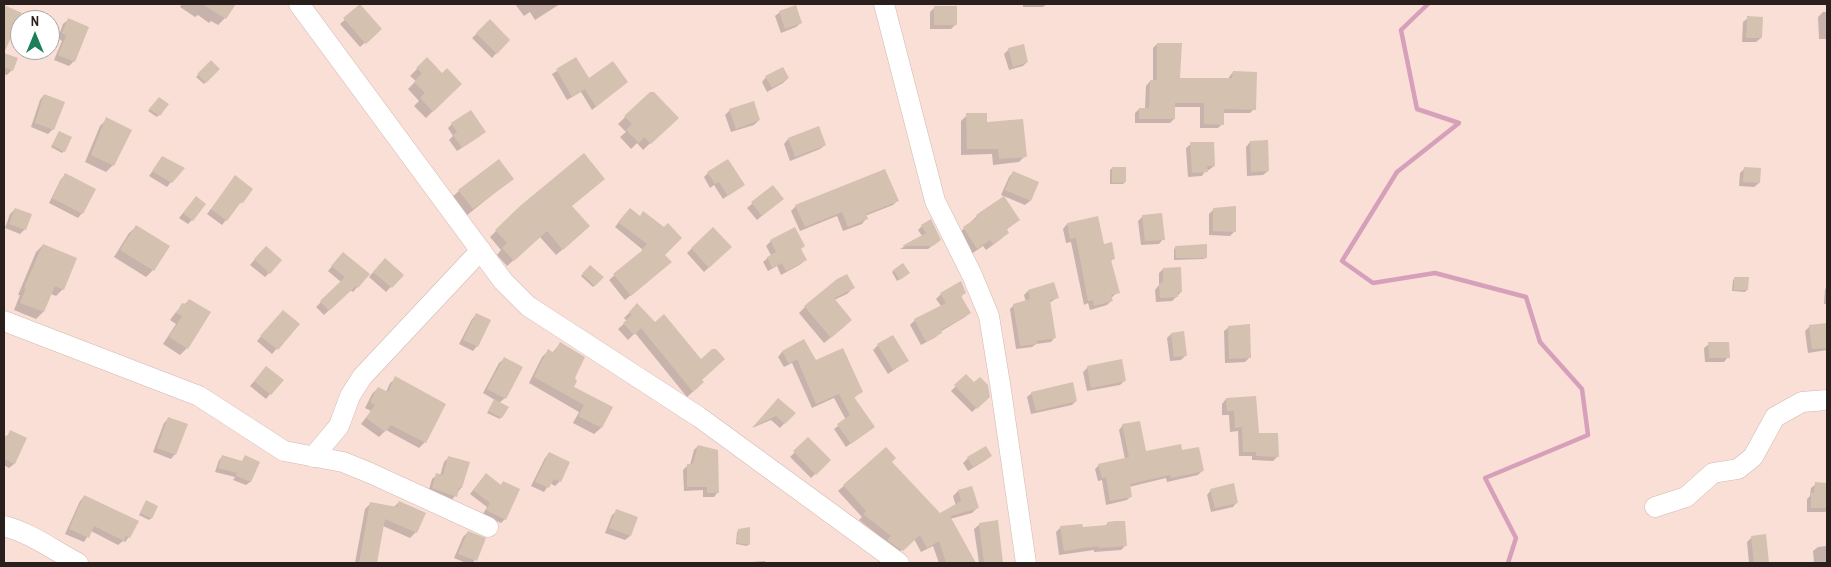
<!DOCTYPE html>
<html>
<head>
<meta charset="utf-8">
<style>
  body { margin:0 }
  #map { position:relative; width:1831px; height:567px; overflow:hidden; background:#fadfd7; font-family:"Archivo Narrow",sans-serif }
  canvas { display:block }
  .frame { position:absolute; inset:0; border:5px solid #291f1c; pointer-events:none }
  .north { position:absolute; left:10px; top:10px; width:50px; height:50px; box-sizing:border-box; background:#fff; border:1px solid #a9a5a4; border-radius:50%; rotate:0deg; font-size:14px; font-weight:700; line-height:20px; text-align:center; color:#291f1c }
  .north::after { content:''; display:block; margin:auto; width:18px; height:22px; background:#1b7f58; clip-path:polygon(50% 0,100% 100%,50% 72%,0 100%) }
</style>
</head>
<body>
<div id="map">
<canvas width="1831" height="567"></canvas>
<div class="frame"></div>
<div class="north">N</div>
</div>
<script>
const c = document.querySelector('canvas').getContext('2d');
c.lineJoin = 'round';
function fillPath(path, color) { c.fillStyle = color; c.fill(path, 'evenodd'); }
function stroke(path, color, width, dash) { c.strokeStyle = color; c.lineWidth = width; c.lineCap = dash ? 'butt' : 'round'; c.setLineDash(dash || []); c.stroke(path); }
fillPath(new Path2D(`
  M 182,4 L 235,4 L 225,18 L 218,25 L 211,21 L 209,23 L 198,15 L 195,17 L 180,7 Z
  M 515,4 L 560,4 L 535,20 L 530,12 L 524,16 Z
  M 1023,4 L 1047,4 L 1043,7 L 1023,7 Z
  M 360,6 L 376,33 L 360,47 L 340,24 Z
  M 935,7 L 956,24 L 951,29 L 930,29 L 930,12 Z
  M 780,12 L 801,23 L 796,27 L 781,33 L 775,16 Z
  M 1823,12 L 1827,12 L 1827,39 L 1819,39 L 1818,17 Z
  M 1748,18 L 1761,38 L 1756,42 L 1742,42 L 1743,22 Z
  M 68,20 L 74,61 L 69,66 L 54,60 L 62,41 L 58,38 L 63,24 Z
  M 490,21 L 509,40 L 492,58 L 472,38 Z
  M 1157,44 L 1179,79 L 1229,79 L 1229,77 L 1233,72 L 1254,109 L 1250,113 L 1223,113 L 1222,124 L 1218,128 L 1200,128 L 1200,107 L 1174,107 L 1174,119 L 1170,123 L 1135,123 L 1135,113 L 1139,109 L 1145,109 L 1146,86 L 1150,81 L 1153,82 L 1153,48 Z
  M 1009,49 L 1027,62 L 1023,66 L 1009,70 L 1004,54 Z
  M 4,54 L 16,59 L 12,70 L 7,75 L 4,74 Z
  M 427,59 L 442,74 L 460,84 L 426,118 L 414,106 L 419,101 L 408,89 L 416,81 L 410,76 Z
  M 576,59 L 589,80 L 627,82 L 592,110 L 581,92 L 567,100 L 552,74 Z
  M 211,62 L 218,69 L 204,84 L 196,77 Z
  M 766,77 L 788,78 L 783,83 L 767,92 L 762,82 Z
  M 650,93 L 677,118 L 643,150 L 637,143 L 631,149 L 620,137 L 626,132 L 618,124 Z
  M 44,95 L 53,129 L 48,134 L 31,127 L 40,100 Z
  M 159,98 L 167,105 L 157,117 L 148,111 Z
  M 730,110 L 759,120 L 754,125 L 731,132 L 725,115 Z
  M 967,115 L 986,123 L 1025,156 L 1019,162 L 993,165 L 992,154 L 961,155 L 961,121 Z
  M 107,119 L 113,165 L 106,172 L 85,162 L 100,126 Z
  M 452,124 L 480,136 L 457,151 L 449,140 L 453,136 L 448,128 Z
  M 818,127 L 825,145 L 820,149 L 790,161 L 784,144 L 788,139 Z
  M 59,132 L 64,151 L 62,153 L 51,147 Z
  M 1250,142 L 1268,171 L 1263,175 L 1247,176 L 1246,147 Z
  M 1191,144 L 1214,166 L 1209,170 L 1206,170 L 1202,176 L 1188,177 L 1186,148 Z
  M 162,158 L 171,182 L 167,187 L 149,176 Z
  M 1112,168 L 1125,182 L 1123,184 L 1110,184 L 1110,170 Z
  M 1745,168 L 1759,183 L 1754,187 L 1739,186 L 1740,173 Z
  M 1013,172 L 1037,182 L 1030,201 L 1025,205 L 1001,195 L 1009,177 Z
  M 708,173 L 743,185 L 723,199 L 714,185 L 710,188 L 704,177 Z
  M 66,175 L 82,213 L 78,218 L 49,203 L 61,179 Z
  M 235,177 L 242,202 L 237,206 L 222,225 L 207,214 Z
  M 512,179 L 466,216 L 452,197 L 459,191 Z
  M 772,187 L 777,203 L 757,220 L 747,208 Z
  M 196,197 L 192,220 L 188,224 L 179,218 Z
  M 1004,198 L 1019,220 L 1006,230 L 1008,232 L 1001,239 L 986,250 L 983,246 L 970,255 L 957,235 L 977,216 Z
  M 897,201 L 893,205 L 865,216 L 866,219 L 862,224 L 843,231 L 837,216 L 800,231 L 791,211 L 796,206 Z
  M 571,206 L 582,233 L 556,255 L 540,237 L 507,266 L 497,255 L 501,250 L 490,237 L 496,231 Z
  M 15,209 L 25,229 L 20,234 L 5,228 L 10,214 Z
  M 1214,209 L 1235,231 L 1230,236 L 1209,235 L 1209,214 Z
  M 625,214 L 664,255 L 666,266 L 625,300 L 609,280 L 643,250 L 615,227 Z
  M 1143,216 L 1163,239 L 1159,244 L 1141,245 L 1138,221 Z
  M 1067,224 L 1103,245 L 1114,258 L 1110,262 L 1118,292 L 1111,298 L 1111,301 L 1107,305 L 1090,310 L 1088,303 L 1084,305 L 1071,242 L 1066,243 L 1063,229 Z
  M 922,226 L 936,243 L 928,249 L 900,249 L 922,236 L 918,230 Z
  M 136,227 L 153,270 L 146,277 L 114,257 L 129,233 Z
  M 713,228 L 730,247 L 704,272 L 687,253 Z
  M 771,241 L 800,250 L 805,260 L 801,264 L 781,275 L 777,266 L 768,271 L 763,262 L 771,255 L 766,246 Z
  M 43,245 L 63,289 L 56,296 L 51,294 L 43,312 L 36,319 L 14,310 L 20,295 L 18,295 L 36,252 Z
  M 1176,247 L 1206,257 L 1204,259 L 1174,260 L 1174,249 Z
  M 261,252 L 269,273 L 265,277 L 250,265 Z
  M 339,258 L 368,274 L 353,292 L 350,290 L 324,315 L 316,307 L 341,282 L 328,271 Z
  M 380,264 L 402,275 L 386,292 L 369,277 Z
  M 590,267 L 602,278 L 593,287 L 581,276 Z
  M 1163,269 L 1181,292 L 1172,301 L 1156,302 L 1155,290 L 1159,285 L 1159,273 Z
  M 894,270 L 906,275 L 897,281 L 892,272 Z
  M 1735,278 L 1747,290 L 1745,292 L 1732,291 L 1733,280 Z
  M 1053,284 L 1057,298 L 1049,303 L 1055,337 L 1051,342 L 1036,344 L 1032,347 L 1016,349 L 1010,309 L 1014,305 L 1026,302 L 1024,295 L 1028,291 Z
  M 1827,287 L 1827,304 L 1824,304 L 1825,289 Z
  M 853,288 L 847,294 L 834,300 L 845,326 L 824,343 L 799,313 L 805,307 Z
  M 965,292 L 961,297 L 970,313 L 965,317 L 940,332 L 936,337 L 921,345 L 910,325 L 915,320 L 941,306 L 936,299 L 941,294 Z
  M 189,300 L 187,348 L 180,355 L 163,344 L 176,324 L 170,320 L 176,312 Z
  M 637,305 L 701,380 L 697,388 L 687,397 L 635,333 L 628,340 L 618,329 L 627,321 L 624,318 Z
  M 477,314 L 477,346 L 473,351 L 459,344 L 472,319 Z
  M 278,316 L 298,324 L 272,354 L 257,341 Z
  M 1827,324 L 1827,350 L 1808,353 L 1805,331 L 1810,326 Z
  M 1229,327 L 1250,357 L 1245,362 L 1225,363 L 1224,331 Z
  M 1171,334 L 1186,355 L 1181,360 L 1170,361 L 1167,338 Z
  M 803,340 L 816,362 L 861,392 L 854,398 L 874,427 L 846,447 L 834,429 L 846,420 L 834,398 L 812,408 L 792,363 L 784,367 L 778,357 L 782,352 Z
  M 560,344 L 573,379 L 572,387 L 611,407 L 601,428 L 594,434 L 573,423 L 579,412 L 529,383 L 542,357 L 548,351 L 552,353 Z
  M 1709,344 L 1728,357 L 1724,362 L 1705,362 L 1704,348 Z
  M 878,345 L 907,361 L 888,374 L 873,350 Z
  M 504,359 L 505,398 L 499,403 L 501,417 L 500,419 L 487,413 L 495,400 L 483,393 L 499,363 Z
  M 1088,367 L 1124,381 L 1120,385 L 1087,391 L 1083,372 Z
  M 262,372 L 270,394 L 266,399 L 250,386 Z
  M 966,376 L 989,396 L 972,412 L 951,391 Z
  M 396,378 L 425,442 L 419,448 L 386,430 L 379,437 L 361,424 L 371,411 L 365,408 L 372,394 L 378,388 L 386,392 L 390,383 Z
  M 1032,393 L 1076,401 L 1072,405 L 1031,414 L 1027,397 Z
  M 1226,399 L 1278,456 L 1273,461 L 1252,460 L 1252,456 L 1239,456 L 1238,431 L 1230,432 L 1229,415 L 1222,415 L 1222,404 Z
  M 774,404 L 794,413 L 780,428 L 771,420 L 752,428 Z
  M 169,418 L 175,454 L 171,459 L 153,452 L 164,423 Z
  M 1123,425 L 1145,452 L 1181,452 L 1202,471 L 1198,475 L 1167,482 L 1166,478 L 1129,487 L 1131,496 L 1127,500 L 1106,505 L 1102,480 L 1098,481 L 1095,469 L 1099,465 L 1125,459 L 1119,430 Z
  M 11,431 L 26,439 L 14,464 L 9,468 L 4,465 L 4,437 L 5,438 Z
  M 808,439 L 829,460 L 811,478 L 790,457 Z
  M 698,446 L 718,492 L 714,497 L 703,497 L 703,490 L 684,491 L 683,470 L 687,466 L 690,465 L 694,450 Z
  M 886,448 L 890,462 L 940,514 L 956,506 L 953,496 L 958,491 L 972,487 L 978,507 L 972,513 L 950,519 L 975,563 L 939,563 L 933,546 L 921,552 L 914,539 L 896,555 L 883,546 L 887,542 L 859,520 L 862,517 L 838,491 Z
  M 549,453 L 560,481 L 555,486 L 550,483 L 544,492 L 531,486 L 545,458 Z
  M 991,456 L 986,460 L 968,471 L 963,463 L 968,458 Z
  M 222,457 L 241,462 L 245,457 L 258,462 L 250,482 L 246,485 L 233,480 L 235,477 L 215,472 L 219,460 Z
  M 449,457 L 461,488 L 451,501 L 428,493 L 432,479 L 437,475 L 440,476 L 444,462 Z
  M 482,479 L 500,486 L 504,482 L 505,519 L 501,523 L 483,514 L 487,507 L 470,494 Z
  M 1816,484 L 1827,484 L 1827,510 L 1825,512 L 1807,512 L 1807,499 L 1810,496 L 1811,488 Z
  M 1211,490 L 1237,502 L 1233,507 L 1211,512 L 1207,495 Z
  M 84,497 L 129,537 L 125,542 L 123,541 L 118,545 L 91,531 L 84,542 L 65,534 L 80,501 Z
  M 399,502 L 416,532 L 410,538 L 383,526 L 376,563 L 355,563 L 365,509 L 371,503 L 394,507 Z
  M 145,504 L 151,518 L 149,520 L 139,515 Z
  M 617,511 L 630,536 L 625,540 L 605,533 L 612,515 Z
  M 997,522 L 1002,563 L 979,563 L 974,529 L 980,524 Z
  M 1108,523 L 1126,545 L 1121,550 L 1094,552 L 1094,550 L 1059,555 L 1056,532 L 1061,527 L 1082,528 L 1105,526 Z
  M 739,530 L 749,544 L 747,546 L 736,544 L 737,532 Z
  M 468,532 L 485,539 L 473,563 L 466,563 L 454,558 L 463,537 Z
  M 1765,536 L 1768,563 L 1749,563 L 1747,542 L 1752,537 Z
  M 1827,546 L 1827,563 L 1814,563 L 1813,551 L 1818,547 Z
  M 765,561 L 765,563 L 749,563 L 751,562 Z`), '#0003');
stroke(new Path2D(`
  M 1428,4 L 1401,30 L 1417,109 L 1459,123 L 1397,172 L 1342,261 L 1373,283 L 1435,273 L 1526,297 L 1540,342 L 1582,389 L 1588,435 L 1485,478 L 1516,538 L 1508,563`), '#d6a0ba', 4.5);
fillPath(new Path2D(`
  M 202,4 L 236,4 L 226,19 Z
  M 360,4 L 382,29 L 366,44 L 343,18 Z
  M 4,5 L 22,13 L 4,53 L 18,58 L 13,71 L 4,67 Z
  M 796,5 L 802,23 L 785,29 L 779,11 Z
  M 934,6 L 957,6 L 957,25 L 934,25 Z
  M 1747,16 L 1763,17 L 1762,38 L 1746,38 Z
  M 68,18 L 89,27 L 75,62 L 58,55 L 66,36 L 62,33 Z
  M 490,19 L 510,40 L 497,54 L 476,33 Z
  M 1157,43 L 1182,43 L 1180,78 L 1232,78 L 1233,71 L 1257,72 L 1256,110 L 1224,109 L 1224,125 L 1204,124 L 1204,103 L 1175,103 L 1175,119 L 1139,119 L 1139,108 L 1149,108 L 1150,80 L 1157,80 Z
  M 1024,44 L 1028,62 L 1013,67 L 1008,48 Z
  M 427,57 L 442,73 L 447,68 L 462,84 L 433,112 L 420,98 L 425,93 L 414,82 L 422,73 L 416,68 Z
  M 576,57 L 589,78 L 613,61 L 628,82 L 596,107 L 585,89 L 572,97 L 556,69 Z
  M 211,60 L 220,69 L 206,83 L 197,74 Z
  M 783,67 L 789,78 L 772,88 L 765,76 Z
  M 650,92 L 654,92 L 679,118 L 651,144 L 644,137 L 639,143 L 626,130 L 632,124 L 624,116 Z
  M 44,94 L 65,102 L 54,130 L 35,123 Z
  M 159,97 L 169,104 L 160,116 L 149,109 Z
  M 754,101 L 760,120 L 736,129 L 729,109 Z
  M 471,110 L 486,132 L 462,148 L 453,135 L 457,132 L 451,123 Z
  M 966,113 L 987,113 L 987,122 L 1023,119 L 1027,157 L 999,159 L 998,149 L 967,149 Z
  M 106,117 L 132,130 L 114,166 L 91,155 Z
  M 819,126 L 826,145 L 795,157 L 788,138 Z
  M 59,131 L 72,137 L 65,152 L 52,145 Z
  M 1268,140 L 1269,171 L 1251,172 L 1250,141 Z
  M 1190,142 L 1214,142 L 1215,166 L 1207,166 L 1208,172 L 1192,173 Z
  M 584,153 L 605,179 L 572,206 L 590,226 L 563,250 L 547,231 L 514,261 L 502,248 L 507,243 L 495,230 L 520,206 Z
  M 162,156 L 185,168 L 172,183 L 152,171 Z
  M 499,159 L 514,179 L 473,209 L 458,190 Z
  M 728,159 L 745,185 L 728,196 L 719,182 L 715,184 L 707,172 Z
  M 1112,167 L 1126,167 L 1126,182 L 1112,183 Z
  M 1744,167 L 1761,168 L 1760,183 L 1743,182 Z
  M 885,169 L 899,201 L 866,214 L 868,219 L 848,227 L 842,212 L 805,227 L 795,205 Z
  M 1013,171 L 1039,182 L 1031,201 L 1005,190 Z
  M 65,173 L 96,189 L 83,214 L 52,198 Z
  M 235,175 L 253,189 L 243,203 L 241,202 L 227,221 L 211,209 Z
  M 773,185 L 784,199 L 762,216 L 751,202 Z
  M 196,196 L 206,204 L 193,221 L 183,213 Z
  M 1004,196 L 1020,220 L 1007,229 L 1009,233 L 993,244 L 990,240 L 977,249 L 963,227 L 978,217 L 976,215 Z
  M 1236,206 L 1236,232 L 1213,231 L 1213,208 Z
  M 15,208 L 32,214 L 26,230 L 9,224 Z
  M 630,208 L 640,216 L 643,211 L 664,227 L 668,223 L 682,238 L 665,255 L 672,262 L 631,296 L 613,274 L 644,249 L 643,248 L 647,244 L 618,222 Z
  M 1162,213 L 1165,240 L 1145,241 L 1142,215 Z
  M 1098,216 L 1104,244 L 1112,242 L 1115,259 L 1111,260 L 1120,293 L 1111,295 L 1113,301 L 1094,306 L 1093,300 L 1088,301 L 1076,238 L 1070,239 L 1067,223 Z
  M 931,219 L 941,240 L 933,246 L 902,246 L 926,233 L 921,225 Z
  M 136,225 L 170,246 L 154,271 L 120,250 Z
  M 713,227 L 732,247 L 709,268 L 691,248 Z
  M 795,227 L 805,246 L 801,249 L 807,260 L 786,271 L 782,263 L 772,268 L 767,257 L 776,252 L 770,240 Z
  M 43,244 L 77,258 L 64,290 L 55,286 L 44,312 L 20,303 L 26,288 L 24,288 Z
  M 1207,244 L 1207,258 L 1176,258 L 1175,246 Z
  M 266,246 L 282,260 L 270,274 L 254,259 Z
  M 343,252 L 370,274 L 358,288 L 356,286 L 329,311 L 320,301 L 345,277 L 331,266 Z
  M 385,258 L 404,275 L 392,288 L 373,272 Z
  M 903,263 L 910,273 L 900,280 L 893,270 Z
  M 590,265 L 604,277 L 595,286 L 582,274 Z
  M 1181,267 L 1182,292 L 1178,292 L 1178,297 L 1160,298 L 1159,284 L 1163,282 L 1163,268 Z
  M 847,274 L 855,288 L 834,298 L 852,320 L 831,338 L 804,306 L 837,279 Z
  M 1734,277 L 1749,277 L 1748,290 L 1734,290 Z
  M 961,281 L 966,293 L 961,296 L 971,313 L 941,330 L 942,333 L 926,342 L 914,319 L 946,303 L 940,293 Z
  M 1054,282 L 1059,298 L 1050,300 L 1056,338 L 1037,341 L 1037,344 L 1020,346 L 1013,304 L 1030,299 L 1028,290 Z
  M 189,299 L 211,312 L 188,349 L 169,337 L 182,316 L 176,313 L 182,303 L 186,304 Z
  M 637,303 L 655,322 L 664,314 L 701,359 L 712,349 L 716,349 L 725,359 L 702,380 L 704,382 L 693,392 L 641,328 L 634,335 L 623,323 L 632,315 L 629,312 Z
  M 283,310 L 300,324 L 278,350 L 260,336 Z
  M 476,313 L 491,320 L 478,347 L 463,340 Z
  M 1827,323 L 1827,348 L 1812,349 L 1809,325 Z
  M 1250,324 L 1251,358 L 1229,359 L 1228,326 Z
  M 1184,331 L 1187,356 L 1174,357 L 1171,333 Z
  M 893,335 L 909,361 L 893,370 L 877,344 Z
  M 804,339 L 816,360 L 843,348 L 863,392 L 854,397 L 875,427 L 851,444 L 837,424 L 850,415 L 839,394 L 816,404 L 797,359 L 789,364 L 782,351 Z
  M 560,342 L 585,357 L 575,378 L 577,381 L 574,387 L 613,407 L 602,428 L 578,416 L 584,405 L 534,377 L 548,349 L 554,353 Z
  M 1708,342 L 1729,342 L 1730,358 L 1709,358 Z
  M 504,357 L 523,367 L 506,399 L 487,389 Z
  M 1122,359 L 1126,381 L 1091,388 L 1087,366 Z
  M 266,366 L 284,380 L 271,395 L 254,381 Z
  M 966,374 L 974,382 L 980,377 L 988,385 L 990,397 L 977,409 L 954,385 Z
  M 395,376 L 446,404 L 426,443 L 391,425 L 385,432 L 366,418 L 375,405 L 370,402 L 378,387 L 388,392 Z
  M 1073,382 L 1077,401 L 1036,411 L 1031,392 Z
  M 1256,396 L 1259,433 L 1278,433 L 1279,457 L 1256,456 L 1256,452 L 1243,452 L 1242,427 L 1235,428 L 1234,411 L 1227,411 L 1226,398 Z
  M 778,398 L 796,413 L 785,424 L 776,416 L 753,427 Z
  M 494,399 L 509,407 L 502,418 L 488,411 Z
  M 168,417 L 188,424 L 176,455 L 157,448 Z
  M 1140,421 L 1146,451 L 1181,444 L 1182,450 L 1199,447 L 1204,471 L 1171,478 L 1170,475 L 1130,484 L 1132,497 L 1110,501 L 1106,477 L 1102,478 L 1098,464 L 1129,457 L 1122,424 Z
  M 10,430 L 27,438 L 15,464 L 4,459 L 4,435 L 7,437 Z
  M 808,437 L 831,460 L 816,475 L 793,451 Z
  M 698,445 L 718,450 L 719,493 L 707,493 L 707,487 L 687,487 L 687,464 L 693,464 Z
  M 986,446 L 992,456 L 973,467 L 967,457 Z
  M 886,447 L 896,458 L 892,462 L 940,513 L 961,501 L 958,490 L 972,486 L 979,508 L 950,516 L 976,563 L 946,563 L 939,541 L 927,548 L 920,535 L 903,551 L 887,540 L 891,536 L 863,514 L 866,511 L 843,485 Z
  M 549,452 L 570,462 L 561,482 L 554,479 L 549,488 L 535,482 Z
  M 222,455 L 242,461 L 245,455 L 260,462 L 251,482 L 236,476 L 237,473 L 218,468 Z
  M 448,456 L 470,462 L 462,488 L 459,488 L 457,497 L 432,488 L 436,473 L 443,475 Z
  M 486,473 L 501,485 L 503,481 L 520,489 L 506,520 L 486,510 L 490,503 L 473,490 Z
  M 1815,482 L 1827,483 L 1827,508 L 1811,508 L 1811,493 L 1814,493 Z
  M 1234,483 L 1238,503 L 1215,508 L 1210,489 Z
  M 84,495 L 139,521 L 130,538 L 126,536 L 124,541 L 94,526 L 89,538 L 69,529 Z
  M 146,500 L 158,506 L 152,519 L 140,513 Z
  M 399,501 L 426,513 L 417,533 L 385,519 L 377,563 L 359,563 L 370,502 L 397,507 Z
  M 616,509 L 638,517 L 631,536 L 609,528 Z
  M 998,520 L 1003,563 L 984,563 L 979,523 Z
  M 1116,521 L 1125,521 L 1127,546 L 1099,548 L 1098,546 L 1064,551 L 1060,526 L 1082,524 L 1083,527 L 1108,525 L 1107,522 Z
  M 750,527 L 750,545 L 737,543 L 738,529 Z
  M 468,531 L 486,538 L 477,561 L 458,554 Z
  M 1766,534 L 1769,563 L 1754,563 L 1751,536 Z`), '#d4c1b0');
const minor = new Path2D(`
  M 299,4 L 503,281 L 528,306 L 699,417 L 899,563
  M 884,4 L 935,201 L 972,275 L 989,316 L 1001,390 L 1026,563
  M 4,321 L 199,396 L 284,451 L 343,462 L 370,473 L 488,527
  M 313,457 L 339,426 L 350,396 L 362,377 L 481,250
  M 1655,507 L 1686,497 L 1713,473 L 1738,469 L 1753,457 L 1775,417 L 1802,402 L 1827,400
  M 4,526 C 31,533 53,550 78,563`);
stroke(minor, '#d2b8b0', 21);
stroke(minor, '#fff', 20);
</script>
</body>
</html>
